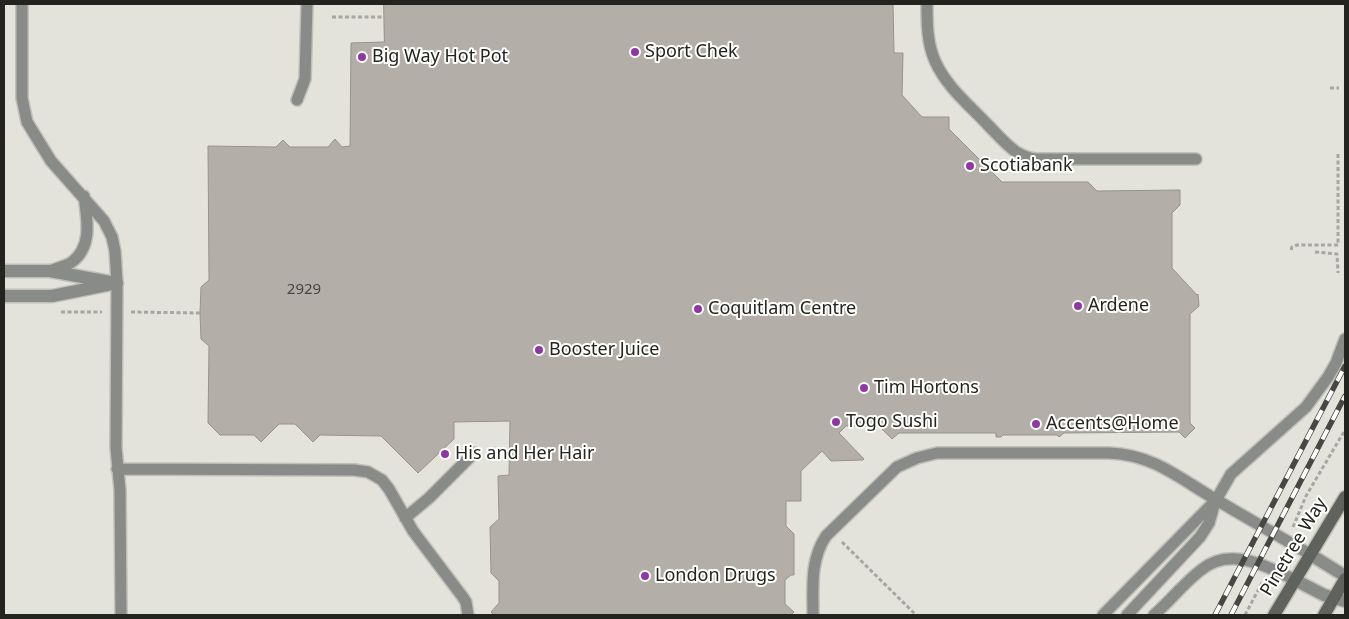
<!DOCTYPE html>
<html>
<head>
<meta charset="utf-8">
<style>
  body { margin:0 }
  #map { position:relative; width:1349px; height:619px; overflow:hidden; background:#e3e3db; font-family:"Noto Sans",sans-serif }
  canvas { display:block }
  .frame { position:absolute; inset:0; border:5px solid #232320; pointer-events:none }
</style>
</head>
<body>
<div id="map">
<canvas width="1349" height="619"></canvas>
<div class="frame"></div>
</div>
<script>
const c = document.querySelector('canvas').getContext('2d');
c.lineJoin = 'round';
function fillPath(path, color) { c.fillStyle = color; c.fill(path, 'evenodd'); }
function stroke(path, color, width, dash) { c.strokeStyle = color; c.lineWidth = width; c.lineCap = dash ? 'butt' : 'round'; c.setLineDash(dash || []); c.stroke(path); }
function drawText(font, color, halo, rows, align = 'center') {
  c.font = font + ' "Noto Sans",sans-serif'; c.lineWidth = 4; c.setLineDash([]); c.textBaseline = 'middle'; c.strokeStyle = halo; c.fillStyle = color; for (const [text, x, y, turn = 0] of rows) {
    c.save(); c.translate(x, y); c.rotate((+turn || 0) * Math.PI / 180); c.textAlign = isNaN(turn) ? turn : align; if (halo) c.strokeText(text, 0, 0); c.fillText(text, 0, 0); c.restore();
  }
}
const building = new Path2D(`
  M 384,4 L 893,4 L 894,53 L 903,53 L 902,95 L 922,117 L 949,117 L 949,129 L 1002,182 L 1088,182 L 1097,191 L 1180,190 L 1180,205 L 1172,213 L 1172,268 L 1197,295 L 1198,294 L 1199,306 L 1190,314 L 1190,423 L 1195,428 L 1185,438 L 1179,432 L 1064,433 L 1059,437 L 1057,435 L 1003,435 L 1001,437 L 996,437 L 996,433 L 899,433 L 892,439 L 879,426 L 846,426 L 839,433 L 864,459 L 863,460 L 831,461 L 822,451 L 801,471 L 801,501 L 786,501 L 786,526 L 794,534 L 794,575 L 791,575 L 785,580 L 785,604 L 794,612 L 791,615 L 494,615 L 491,612 L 499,603 L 499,581 L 491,573 L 490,527 L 499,519 L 498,476 L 509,475 L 510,421 L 454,422 L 454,439 L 418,473 L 381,436 L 320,435 L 313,442 L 295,424 L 279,424 L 261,442 L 254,435 L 220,435 L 208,423 L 209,346 L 201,339 L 200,313 L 201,287 L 209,280 L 208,146 L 276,147 L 283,140 L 290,147 L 328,147 L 335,139 L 342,147 L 350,146 L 351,43 L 384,42 Z`);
fillPath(building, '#b3aea7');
stroke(building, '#97928c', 1);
const service = new Path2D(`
  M 22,4 L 22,98 L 27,122 L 51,161 L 104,221 L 112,237 L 115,251 L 117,283 L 116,448 L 120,490 L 121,615
  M 927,4 C 927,23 927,43 935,61 C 946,86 968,104 987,124 C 996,133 1004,143 1015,151 C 1021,155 1029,158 1036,159 L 1196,159
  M 297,100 L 305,79 L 307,4
  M 50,271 C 57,268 66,266 72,262 C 93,246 87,219 84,196
  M 117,469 L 354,470 L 368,472 L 382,480 L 389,489 L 413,531 L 462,596 L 466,602 L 468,615
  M 405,518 L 429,498 L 474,453
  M 813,615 C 813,587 810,560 826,536 L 897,467 L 917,458 L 937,453 L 1109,453 C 1156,455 1181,480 1220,502 C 1250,520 1281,537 1311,555
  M 1103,615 L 1216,500 L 1231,474 L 1306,407 L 1328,377 L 1336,363 L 1345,339
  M 1127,615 L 1200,537 L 1209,523 L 1215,502
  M 1154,615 C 1170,601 1184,583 1201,570 C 1230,546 1267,566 1295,580`);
const minor = new Path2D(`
  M 4,271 L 50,271 L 110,282
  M 4,296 L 52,296 L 117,283
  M 1311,555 L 1345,576
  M 1295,580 L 1324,595 L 1345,601`);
const secondary = new Path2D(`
  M 1274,615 L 1345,497
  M 1324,615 L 1345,579`);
stroke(service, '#c0c0b9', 14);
stroke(minor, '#c0c0b9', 15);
stroke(secondary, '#c0c0b9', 15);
stroke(new Path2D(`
  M 332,17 L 384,17
  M 1330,88 L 1339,88
  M 1291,250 L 1292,247 L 1297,245 L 1338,245 L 1338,153
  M 1315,252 L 1337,254 L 1338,273
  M 61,312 L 102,312
  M 131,312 L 200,313
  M 1293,527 L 1306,496 L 1345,430
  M 842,542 L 916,615
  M 1245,615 L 1263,581`), '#a7a7a1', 3, [4, 2.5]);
stroke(service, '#898b88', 11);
stroke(minor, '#898b88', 12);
stroke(secondary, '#5f625d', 12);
const rail = new Path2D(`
  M 1215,615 L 1345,366
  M 1231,615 L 1345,396`);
stroke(rail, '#474743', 5.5);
stroke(rail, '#fffffe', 4, [11]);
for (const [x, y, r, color] of [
  [635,52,5,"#8f38a4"],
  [362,57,5,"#8f38a4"],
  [970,166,5,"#8f38a4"],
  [1078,306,5,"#8f38a4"],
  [698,309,5,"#8f38a4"],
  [539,350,5,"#8f38a4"],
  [864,388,5,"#8f38a4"],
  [836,422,5,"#8f38a4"],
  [1036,424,5,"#8f38a4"],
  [445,454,5,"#8f38a4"],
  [645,576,5,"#8f38a4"]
]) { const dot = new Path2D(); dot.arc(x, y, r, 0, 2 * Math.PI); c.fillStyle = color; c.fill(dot); stroke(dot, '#fffffe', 2); }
drawText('15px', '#474642', null, [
  ["2929",304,290]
]);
drawText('18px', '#232320', '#fffffe', [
  ["Sport Chek",645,52],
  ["Big Way Hot Pot",372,57],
  ["Scotiabank",980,166],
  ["Ardene",1088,306],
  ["Coquitlam Centre",708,309],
  ["Booster Juice",549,350],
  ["Tim Hortons",874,388],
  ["Togo Sushi",846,422],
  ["Accents@Home",1046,424],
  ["His and Her Hair",455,454],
  ["London Drugs",655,576]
], 'left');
drawText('18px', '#232320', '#fffffe', [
  ["Pinetree Way",1294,547,-59]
]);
</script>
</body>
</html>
